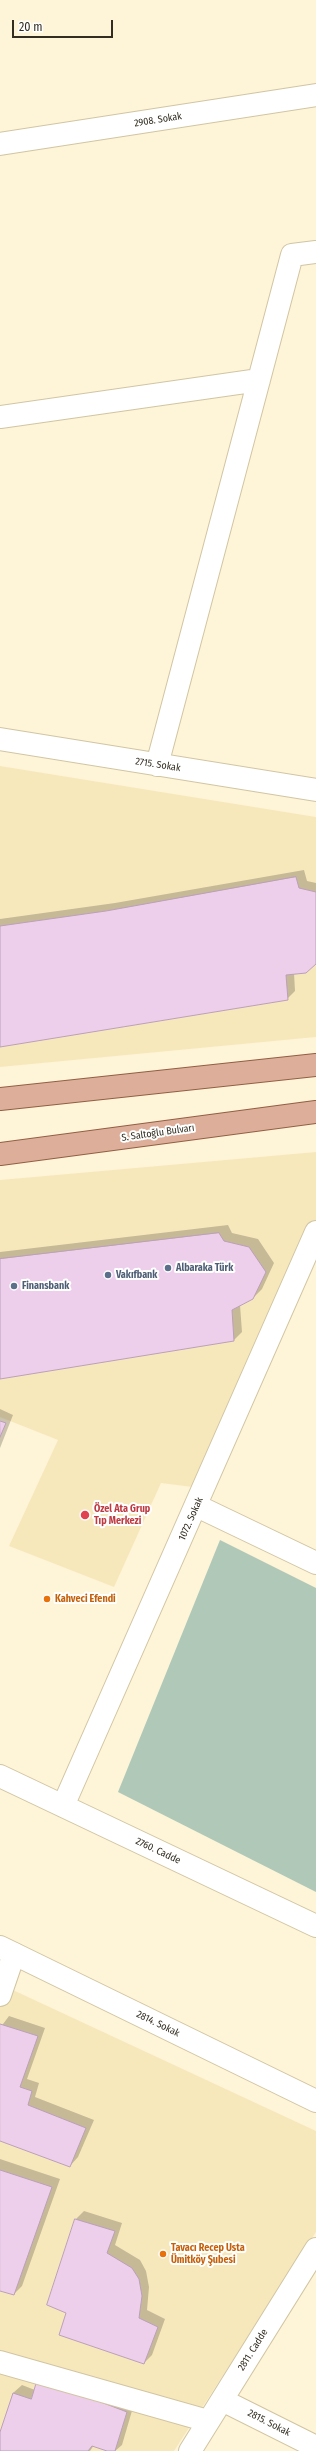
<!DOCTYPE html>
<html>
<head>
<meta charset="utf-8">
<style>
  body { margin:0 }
  #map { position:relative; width:316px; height:2451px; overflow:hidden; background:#fef4d7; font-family:"Fira Sans Condensed",sans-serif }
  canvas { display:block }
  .scale { position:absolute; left:12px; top:20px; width:101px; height:18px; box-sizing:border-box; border:2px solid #322d20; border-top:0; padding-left:5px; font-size:12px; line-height:14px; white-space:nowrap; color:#322d20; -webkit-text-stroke:3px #fff; paint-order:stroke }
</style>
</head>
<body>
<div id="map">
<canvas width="316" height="2451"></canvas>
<div class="scale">20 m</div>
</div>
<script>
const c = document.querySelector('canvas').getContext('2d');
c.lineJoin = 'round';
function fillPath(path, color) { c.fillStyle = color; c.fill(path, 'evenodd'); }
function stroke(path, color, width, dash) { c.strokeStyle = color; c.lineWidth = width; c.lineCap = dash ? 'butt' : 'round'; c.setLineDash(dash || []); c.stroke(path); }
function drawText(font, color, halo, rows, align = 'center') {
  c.font = font + ' "Fira Sans Condensed",sans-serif'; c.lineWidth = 4; c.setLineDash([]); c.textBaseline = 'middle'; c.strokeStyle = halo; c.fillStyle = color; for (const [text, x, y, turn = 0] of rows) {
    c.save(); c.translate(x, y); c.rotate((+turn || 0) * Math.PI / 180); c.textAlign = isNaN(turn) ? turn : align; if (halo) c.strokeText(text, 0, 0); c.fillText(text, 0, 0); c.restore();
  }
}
fillPath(new Path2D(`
  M 0,766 L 316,817 L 316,1037 L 0,1067 Z
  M 316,1152 L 316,1220 L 200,1488 L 161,1483 L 114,1587 L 9,1546 L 58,1440 L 0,1417 L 0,1180 Z
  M 0,1984 L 316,2131 L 316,2232 L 174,2451 L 0,2451 Z`), '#f7e8bc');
fillPath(new Path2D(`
  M 220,1540 L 316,1588 L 316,1892 L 118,1792 Z`), '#afc8b7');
fillPath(new Path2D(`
  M 304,870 L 307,881 L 316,883 L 316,963 L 294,973 L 295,991 L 287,999 L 0,1046 L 0,919 L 115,903 Z
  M 228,1225 L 232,1233 L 258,1239 L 274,1263 L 262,1289 L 253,1298 L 240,1305 L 242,1332 L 234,1340 L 0,1378 L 0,1252 Z
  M 0,1409 L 13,1415 L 0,1448 Z
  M 9,2016 L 45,2028 L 27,2079 L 39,2083 L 35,2097 L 94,2120 L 78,2157 L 70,2166 L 0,2140 L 0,2028 Z
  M 0,2159 L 60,2179 L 22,2286 L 14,2294 L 0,2290 Z
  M 84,2211 L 122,2223 L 115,2245 L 140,2260 L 146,2271 L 149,2287 L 147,2310 L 165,2319 L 152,2355 L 144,2363 L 67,2312 L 48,2305 L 76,2219 Z
  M 22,2385 L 35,2390 L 134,2404 L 122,2445 L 115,2451 L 94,2445 L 90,2451 L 0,2451 L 0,2435 L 13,2393 Z`), '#0003');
const building = new Path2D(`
  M 296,877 L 299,888 L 316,892 L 316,964 L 306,973 L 286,975 L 288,1000 L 0,1047 L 0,926 L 106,911 Z
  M 219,1233 L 224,1241 L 249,1247 L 266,1272 L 253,1299 L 232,1310 L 234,1341 L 0,1379 L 0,1259 Z
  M 0,1421 L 6,1423 L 0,1437 Z
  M 0,2024 L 38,2036 L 20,2087 L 32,2091 L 28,2105 L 86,2128 L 70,2167 L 0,2141 Z
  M 0,2170 L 52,2187 L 14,2295 L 0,2291 Z
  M 75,2219 L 115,2231 L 107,2253 L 132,2268 L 139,2279 L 142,2296 L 139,2318 L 158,2327 L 144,2364 L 59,2335 L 66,2313 L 47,2305 Z
  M 38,2378 L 127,2412 L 115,2451 L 107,2451 L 92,2446 L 88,2451 L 0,2451 L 0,2432 L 13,2393 L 31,2399 Z`);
fillPath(building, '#edcfeb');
stroke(building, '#bca0ba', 1);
const pedestrian = new Path2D(`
  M 0,1995 L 14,1954
  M 0,2362 L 208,2421`);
const minor = new Path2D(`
  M 0,144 L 316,95
  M 0,417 L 259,380
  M 0,739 L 316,790
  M 157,765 L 292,255 L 316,252
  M 197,1506 L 316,1563
  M 0,1776 L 316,1926
  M 63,1806 L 316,1232
  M 0,1947 L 316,2101
  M 222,2400 L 316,2447
  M 190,2451 L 316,2249`);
const primary = new Path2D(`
  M 0,1099 L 316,1065
  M 0,1154 L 316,1112`);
stroke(pedestrian, '#d1c5a2', 24);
stroke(minor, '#d1c5a2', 24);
stroke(primary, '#925e44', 24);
stroke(pedestrian, '#fff', 22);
stroke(minor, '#fff', 22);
stroke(primary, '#ddaf9b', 22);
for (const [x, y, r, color] of [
  [168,1268,4,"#5c6f8a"],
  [108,1275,4,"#5c6f8a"],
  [14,1286,4,"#5c6f8a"],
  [85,1515,5,"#e0444e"],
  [47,1599,4,"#e8710a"],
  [163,2254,4,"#e8710a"]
]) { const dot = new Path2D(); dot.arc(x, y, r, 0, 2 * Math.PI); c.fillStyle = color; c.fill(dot); stroke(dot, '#fff', 1.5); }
drawText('10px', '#322d20', '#fff', [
  ["2908. Sokak",158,120,-9],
  ["2715. Sokak",158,765,9],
  ["S. Saltoğlu Bulvarı",158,1133,-8],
  ["1072. Sokak",191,1519,-66],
  ["2760. Cadde",158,1851,25],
  ["2814. Sokak",158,2024,26],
  ["2811. Cadde",253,2350,-58],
  ["2815. Sokak",269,2423,27]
]);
drawText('bold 10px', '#4e5e75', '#fff', [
  ["Albaraka Türk",176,1268],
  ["Vakıfbank",116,1275],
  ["Finansbank",22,1286]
], 'left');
drawText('bold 10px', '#be3a42', '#fff', [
  ["Özel Ata Grup",94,1509],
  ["Tıp Merkezi",94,1521]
], 'left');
drawText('bold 10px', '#c56008', '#fff', [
  ["Kahveci Efendi",55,1599],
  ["Tavacı Recep Usta",171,2248],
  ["Ümitköy Şubesi",171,2260]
], 'left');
</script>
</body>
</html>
